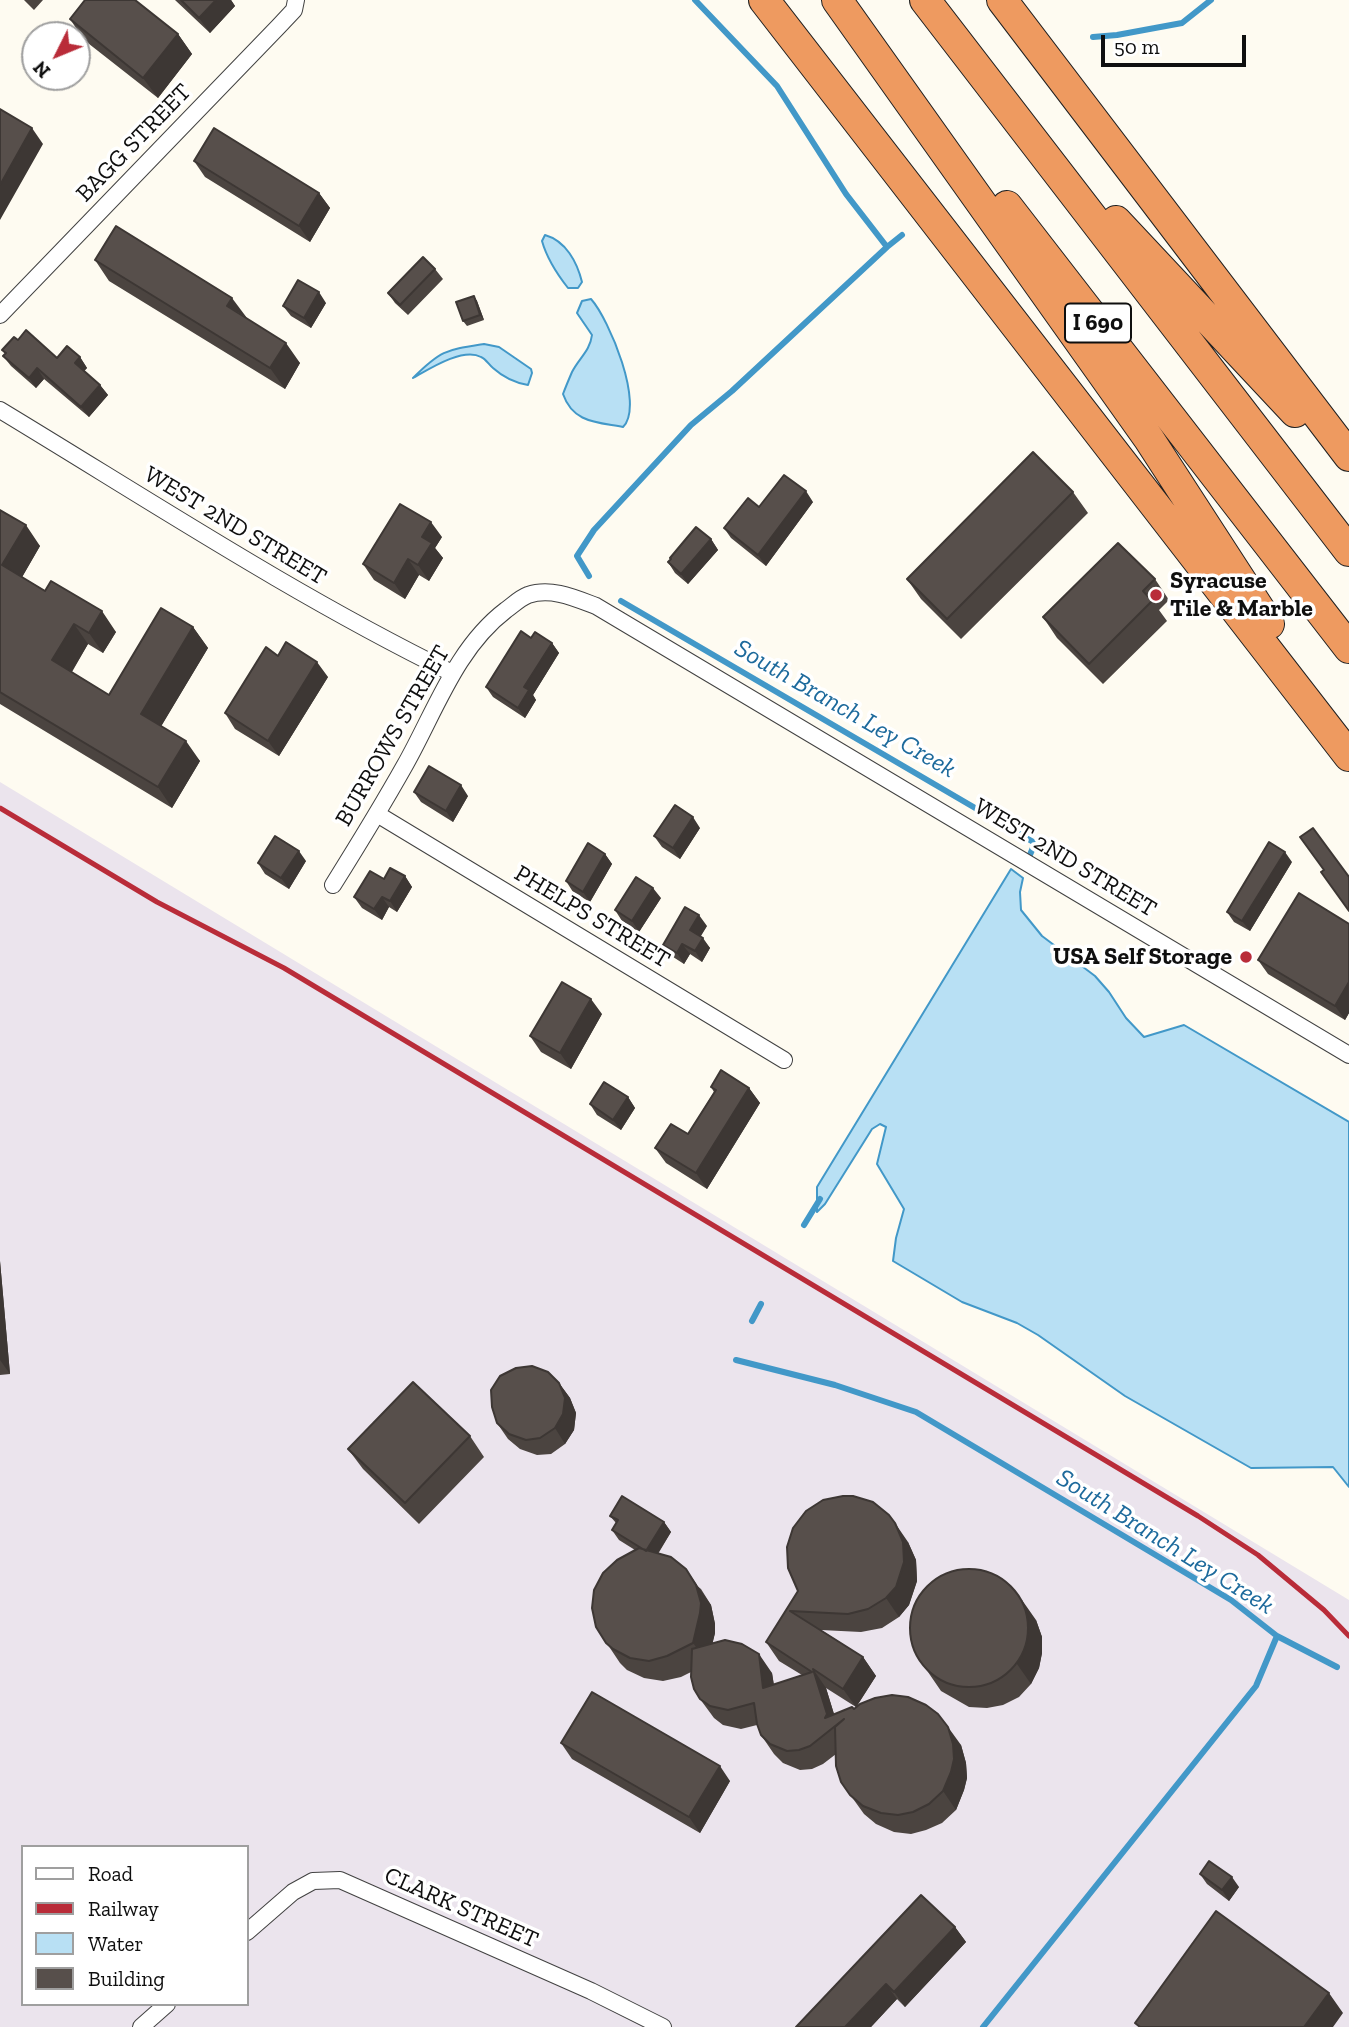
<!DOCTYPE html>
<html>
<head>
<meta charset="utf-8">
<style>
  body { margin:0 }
  #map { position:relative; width:1349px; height:2027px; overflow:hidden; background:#fefbf1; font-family:"Zilla Slab",serif }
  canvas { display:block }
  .legend { position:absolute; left:21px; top:1845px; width:228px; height:161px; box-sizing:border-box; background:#fff; border:2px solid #9f9f9f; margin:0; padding:9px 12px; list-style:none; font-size:21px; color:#0f0f0f }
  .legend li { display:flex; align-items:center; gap:14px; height:35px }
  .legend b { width:35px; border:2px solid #9f9f9f }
  .north { position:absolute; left:21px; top:21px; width:70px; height:70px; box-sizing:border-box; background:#fff; border:2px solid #9f9f9f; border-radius:50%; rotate:227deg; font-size:19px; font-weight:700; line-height:28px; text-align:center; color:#0f0f0f }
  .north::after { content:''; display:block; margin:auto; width:24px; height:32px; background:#b92c39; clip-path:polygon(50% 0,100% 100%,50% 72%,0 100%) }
  .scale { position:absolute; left:1101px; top:35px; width:145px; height:32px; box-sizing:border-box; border:4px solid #0f0f0f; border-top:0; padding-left:9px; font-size:21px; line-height:24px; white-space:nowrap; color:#0f0f0f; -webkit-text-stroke:5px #fff; paint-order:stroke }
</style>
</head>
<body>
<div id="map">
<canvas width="1349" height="2027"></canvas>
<ul class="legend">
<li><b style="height:9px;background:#fff"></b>Road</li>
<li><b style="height:9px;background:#b92c39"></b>Railway</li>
<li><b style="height:19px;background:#b8e0f4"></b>Water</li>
<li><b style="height:19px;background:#574f4b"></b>Building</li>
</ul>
<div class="north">N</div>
<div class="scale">50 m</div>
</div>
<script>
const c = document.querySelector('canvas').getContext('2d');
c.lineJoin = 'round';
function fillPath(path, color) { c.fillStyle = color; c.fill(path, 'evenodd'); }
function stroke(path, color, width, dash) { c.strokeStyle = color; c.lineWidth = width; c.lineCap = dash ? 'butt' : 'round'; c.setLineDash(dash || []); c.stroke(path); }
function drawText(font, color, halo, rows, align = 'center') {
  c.font = font + ' "Zilla Slab",serif'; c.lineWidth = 7; c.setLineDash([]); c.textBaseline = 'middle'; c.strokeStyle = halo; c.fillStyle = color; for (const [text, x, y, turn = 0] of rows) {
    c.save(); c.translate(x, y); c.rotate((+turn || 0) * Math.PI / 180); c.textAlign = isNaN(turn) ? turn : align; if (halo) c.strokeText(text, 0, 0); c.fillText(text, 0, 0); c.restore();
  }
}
fillPath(new Path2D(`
  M 0,782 L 1349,1600 L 1349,2027 L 0,2027 ZM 23,1847 L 247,1847 L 247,2004 L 23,2004 Z`), '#ebe4ed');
const water = new Path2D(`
  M 545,235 C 566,241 577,262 582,282 L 578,288 L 568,288 C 557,274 547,259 542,241 Z
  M 591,299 C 609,319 645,405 623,427 C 597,422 573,423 563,394 C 566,386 569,379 572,372 C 579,358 590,351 592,335 L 577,313 L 582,301 Z
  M 484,344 L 499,347 L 531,369 L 532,373 L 528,385 C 516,383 503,377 493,368 C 489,365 486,359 481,357 C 463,347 429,369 413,378 C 441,350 446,350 484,344 Z
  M 1011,869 L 1023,878 L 1020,892 L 1021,910 L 1042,936 L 1095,976 L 1109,992 L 1126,1018 L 1144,1037 L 1184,1025 L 1349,1122 L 1349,1487 L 1333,1467 L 1251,1468 L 1125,1396 L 1038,1335 L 1017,1323 L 962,1302 L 893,1261 L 896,1238 L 904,1209 L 877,1164 L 886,1127 L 880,1124 L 872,1129 L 825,1204 L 817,1212 L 817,1187 Z`);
fillPath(water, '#b8e0f4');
stroke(water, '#4298c8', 2);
stroke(new Path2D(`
  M 695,0 L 777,86 L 846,194 L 887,247
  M 1093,37 L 1117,35 L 1182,23 L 1211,0
  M 589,576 L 577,556 L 594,530 L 691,425 L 732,391 L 887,247 L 902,235
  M 621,601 L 1035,843 L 1029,857
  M 804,1225 L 820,1199
  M 752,1321 L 761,1304
  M 736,1360 L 835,1385 L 916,1412 L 1231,1600 L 1277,1636 L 1256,1686 L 983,2027
  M 1277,1636 L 1337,1667`), '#4298c8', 6);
const minor = new Path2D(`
  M 0,315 L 279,26 L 294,10 L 296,0
  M 0,410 C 149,500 295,596 452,673
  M 377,814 L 784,1060
  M 333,885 C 358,845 382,806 405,765 C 435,712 456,648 506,610 C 513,605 520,598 528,595 C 551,587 575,598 596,606 L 1349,1055
  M 247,1932 L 293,1892 L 313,1881 L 340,1880 L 591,1991 L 663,2027
  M 141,2027 L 167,2004`);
const motorway = new Path2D(`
  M 764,0 L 1349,756
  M 837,0 L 1149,439 L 1269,624
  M 925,0 L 1349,551
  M 1002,0 L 1349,456
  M 1007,206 L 1349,648
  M 1116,221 L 1295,412`);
stroke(minor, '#424242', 18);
stroke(motorway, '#202020', 32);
stroke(minor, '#fff', 16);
stroke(motorway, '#ee9a60', 30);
stroke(new Path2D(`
  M 0,808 L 157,902 L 284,968 L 1198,1516 L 1258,1555 L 1324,1610 L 1349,1636`), '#b92c39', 5);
fillPath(new Path2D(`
  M 24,0 L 43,0 L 34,10 Z
  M 175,0 L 231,0 L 235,6 L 210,33 Z
  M 70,19 L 178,34 L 192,54 L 158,98 L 84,40 Z
  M 194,161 L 319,193 L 330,208 L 310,242 L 205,177 Z
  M 95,260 L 247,319 L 300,363 L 285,389 L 109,281 Z
  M 435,269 L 443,279 L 408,315 L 395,303 L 388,293 Z
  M 474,296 L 477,301 L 484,320 L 467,326 L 463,321 Z
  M 326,303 L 311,328 L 291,316 L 283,306 Z
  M 18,340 L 57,358 L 80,357 L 87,368 L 84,371 L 100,385 L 108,395 L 89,417 L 44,379 L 36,388 L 11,366 L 3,356 L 5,354 L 2,350 Z
  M 1073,492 L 1088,513 L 961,639 L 921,599 L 907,579 Z
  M 813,502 L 766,566 L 731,538 L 724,528 L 759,507 Z
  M 0,510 L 40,546 L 22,577 L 116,632 L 103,653 L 88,644 L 72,672 L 109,695 L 193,627 L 208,648 L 161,726 L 200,761 L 172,808 L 0,704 Z
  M 442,537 L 435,548 L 443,558 L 429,581 L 419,575 L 405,599 L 374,580 L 363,564 Z
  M 711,539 L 718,550 L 688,584 L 675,573 L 668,562 Z
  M 1155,579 L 1169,600 L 1159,610 L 1167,621 L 1103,684 L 1057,638 L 1043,617 Z
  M 531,638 L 552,643 L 559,653 L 533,695 L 536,700 L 525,718 L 493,697 L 486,687 Z
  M 278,656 L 328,677 L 279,756 L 235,729 L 225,713 Z
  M 414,792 L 468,796 L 453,822 L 421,802 Z
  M 700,828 L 680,859 L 662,847 L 654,836 Z
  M 605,854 L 612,864 L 590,902 L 573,892 L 566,881 Z
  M 306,861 L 289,889 L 265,874 L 258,863 Z
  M 1292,862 L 1250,931 L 1234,922 L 1227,912 Z
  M 405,876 L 412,887 L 397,912 L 389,907 L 382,920 L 362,908 L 354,897 L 384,879 Z
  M 661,898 L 639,932 L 622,921 L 615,910 Z
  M 1349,924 L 1349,1013 L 1345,1020 L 1268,974 L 1258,960 Z
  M 707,926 L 700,936 L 710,948 L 702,962 L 690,954 L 684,964 L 670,955 L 663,945 Z
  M 602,1014 L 571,1069 L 541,1052 L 530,1036 Z
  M 711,1087 L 749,1088 L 760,1103 L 707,1189 L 666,1163 L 655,1148 L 688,1134 L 714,1092 Z
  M 628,1097 L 635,1108 L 621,1130 L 597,1115 L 590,1104 Z
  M 0,1261 L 10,1374 L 0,1375 Z
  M 559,1383 L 570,1398 L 576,1413 L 574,1430 L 565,1444 L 551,1454 L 537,1455 L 520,1449 L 508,1439 L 497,1423 Z
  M 470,1436 L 484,1457 L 419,1524 L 363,1469 L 348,1449 Z
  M 610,1516 L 664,1522 L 671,1532 L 658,1554 L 701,1589 L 711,1605 L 715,1624 L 715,1633 L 712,1644 L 772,1673 L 774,1685 L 802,1675 L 779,1661 L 766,1642 L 798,1591 L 908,1542 L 916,1560 L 917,1581 L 909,1605 L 899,1617 L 882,1628 L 861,1632 L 821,1630 L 863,1657 L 876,1676 L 857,1706 L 961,1745 L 966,1763 L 967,1778 L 964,1790 L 956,1810 L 942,1823 L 926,1830 L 911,1834 L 894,1832 L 876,1824 L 864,1814 L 841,1782 L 836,1754 L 823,1764 L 812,1769 L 800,1770 L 783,1763 L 774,1754 L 761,1735 L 757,1725 L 741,1729 L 723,1725 L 714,1718 L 700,1699 L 691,1672 L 681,1677 L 663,1681 L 644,1678 L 627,1670 L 620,1663 L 596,1627 L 635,1550 L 619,1540 L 612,1530 L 616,1523 ZM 826,1688 L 856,1707 L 854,1709 L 834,1714 Z
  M 1036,1620 L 1042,1637 L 1042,1653 L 1039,1668 L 1031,1684 L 1019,1697 L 1003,1705 L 987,1708 L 969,1707 L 941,1691 L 917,1656 Z
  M 561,1743 L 730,1781 L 700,1833 L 572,1759 Z
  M 1200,1874 L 1239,1887 L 1229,1901 L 1207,1884 Z
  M 955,1927 L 966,1942 L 905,2007 L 897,1999 L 871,2027 L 796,2027 Z`), '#4b4440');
fillPath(new Path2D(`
  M 216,0 L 231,0 L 235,6 L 210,33 L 199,18 Z
  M 178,34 L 192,54 L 158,98 L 143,78 Z
  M 32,128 L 43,144 L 0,220 L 0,185 Z
  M 319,193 L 330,208 L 310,242 L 299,226 Z
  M 319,292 L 326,303 L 311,328 L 304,318 Z
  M 474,296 L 477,301 L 484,320 L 480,315 Z
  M 232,298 L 247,318 L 227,306 Z
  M 286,343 L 300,363 L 285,389 L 270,368 Z
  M 80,357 L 87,368 L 82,373 L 75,363 Z
  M 37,368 L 44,379 L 36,388 L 29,378 Z
  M 100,385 L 108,395 L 89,417 L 81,407 Z
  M 806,491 L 813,502 L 766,566 L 758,555 Z
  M 431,522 L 442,537 L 435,548 L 443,558 L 429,581 L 418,565 L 422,537 Z
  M 26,525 L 40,546 L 17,586 L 2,565 Z
  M 711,539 L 718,550 L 688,584 L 681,574 Z
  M 408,559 L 419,575 L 405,599 L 394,583 Z
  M 102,611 L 116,632 L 103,653 L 89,633 Z
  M 74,624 L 88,644 L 66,681 L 52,660 Z
  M 193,627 L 208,648 L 156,735 L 141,714 Z
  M 552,643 L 559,653 L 533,695 L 536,700 L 525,718 L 518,708 L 524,687 Z
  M 317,662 L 328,677 L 279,756 L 268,741 Z
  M 186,741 L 200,761 L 172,808 L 158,787 Z
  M 461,785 L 468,796 L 453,822 L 446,811 Z
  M 693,817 L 700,828 L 680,859 L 673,848 Z
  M 299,851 L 306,861 L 289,889 L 281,878 Z
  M 1285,852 L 1292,862 L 1250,931 L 1242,921 Z
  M 605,854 L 612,864 L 590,902 L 583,892 Z
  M 405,876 L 412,887 L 397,912 L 390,901 Z
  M 653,888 L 661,898 L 639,932 L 632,921 Z
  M 382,897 L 389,907 L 382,920 L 374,909 Z
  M 699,915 L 707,926 L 698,941 L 690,930 Z
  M 703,938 L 710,948 L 702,962 L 695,951 Z
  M 682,944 L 690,954 L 684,964 L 677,953 Z
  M 1349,982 L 1349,1013 L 1345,1020 L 1335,1006 Z
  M 591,999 L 602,1014 L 571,1069 L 560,1053 Z
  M 749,1088 L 760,1103 L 707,1189 L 696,1173 Z
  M 628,1097 L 635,1108 L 621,1130 L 613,1120 Z
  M 0,1261 L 10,1374 L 0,1360 Z
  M 559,1383 L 570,1398 L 576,1413 L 574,1430 L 565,1444 L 555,1428 Z
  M 664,1522 L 671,1532 L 653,1561 L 646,1551 Z
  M 895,1523 L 908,1542 L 916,1560 L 917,1581 L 909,1605 L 899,1617 L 886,1598 Z
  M 686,1569 L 711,1605 L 715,1624 L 715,1633 L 708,1663 L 693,1643 Z
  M 1022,1600 L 1036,1620 L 1042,1637 L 1042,1653 L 1039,1668 L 1031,1684 L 1017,1664 Z
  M 759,1654 L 772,1673 L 777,1707 L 763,1688 Z
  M 863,1657 L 876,1676 L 856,1707 L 843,1689 Z
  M 813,1669 L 826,1688 L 837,1724 L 825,1718 Z
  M 948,1727 L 961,1745 L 966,1763 L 967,1778 L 964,1790 L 956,1810 L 943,1791 Z
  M 720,1766 L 730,1781 L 700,1833 L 689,1817 Z
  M 1232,1877 L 1239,1887 L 1229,1901 L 1222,1890 Z
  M 955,1927 L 966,1942 L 905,2007 L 894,1992 Z
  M 886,1984 L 897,1999 L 871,2027 L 845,2027 Z
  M 1329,1993 L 1343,2013 L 1333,2027 L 1304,2027 Z`), '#3d3734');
const building = new Path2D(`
  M 85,0 L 135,0 L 178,34 L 143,78 L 70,19 Z
  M 181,0 L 216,0 L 199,18 Z
  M 0,109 L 32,128 L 0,185 Z
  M 214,128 L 319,193 L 299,226 L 194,161 Z
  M 116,226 L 232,298 L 227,306 L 286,343 L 270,368 L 95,260 Z
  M 423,257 L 435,269 L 400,305 L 388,293 Z
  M 298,280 L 319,292 L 304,318 L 283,306 Z
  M 474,296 L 480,315 L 463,321 L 456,302 Z
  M 26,330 L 57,358 L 67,346 L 80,357 L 75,363 L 100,385 L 81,407 L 37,368 L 29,378 L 3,356 L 6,353 L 2,350 L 14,337 L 18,340 Z
  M 1033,452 L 1073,492 L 947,619 L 907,579 Z
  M 784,475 L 806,491 L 758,555 L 724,528 L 748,498 L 759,507 Z
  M 400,504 L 431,522 L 422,537 L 432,543 L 418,565 L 408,559 L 394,583 L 363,564 Z
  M 0,510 L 26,525 L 2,565 L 45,591 L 51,581 L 102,611 L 89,633 L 74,624 L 52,660 L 109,695 L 161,608 L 193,627 L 141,714 L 186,741 L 158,787 L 0,692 Z
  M 696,527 L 711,539 L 681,574 L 668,562 L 671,559 L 670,558 Z
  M 1118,543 L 1155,579 L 1143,591 L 1152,601 L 1089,664 L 1043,617 Z
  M 521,631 L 531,638 L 535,632 L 552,643 L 524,687 L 529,690 L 518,708 L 486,687 Z
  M 286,642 L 317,662 L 268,741 L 225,713 L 266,647 L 278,656 Z
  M 429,766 L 461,785 L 446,811 L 414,792 Z
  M 675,805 L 693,817 L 673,848 L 654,836 Z
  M 1313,828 L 1349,877 L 1349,911 L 1321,872 L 1324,870 L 1300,837 Z
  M 275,836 L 299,851 L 281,878 L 258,863 Z
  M 1269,842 L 1285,852 L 1242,921 L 1227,912 Z
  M 588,843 L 605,854 L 583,892 L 566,881 Z
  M 390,868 L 405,876 L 390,901 L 382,897 L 374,909 L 354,897 L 370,871 L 384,879 Z
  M 636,877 L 653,888 L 632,921 L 615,910 Z
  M 1299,893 L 1349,924 L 1349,982 L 1335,1006 L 1258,960 Z
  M 685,907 L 699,915 L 690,930 L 703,938 L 695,951 L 682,944 L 677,953 L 663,945 Z
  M 562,982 L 591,999 L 560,1053 L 530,1036 Z
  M 721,1070 L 749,1088 L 696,1173 L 655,1148 L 671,1124 L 688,1134 L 716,1090 L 711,1087 Z
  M 604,1082 L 628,1097 L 613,1120 L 590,1104 Z
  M 532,1366 L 548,1372 L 559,1383 L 565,1398 L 563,1414 L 555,1428 L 540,1438 L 526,1440 L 509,1434 L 497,1423 L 492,1407 L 491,1390 L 500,1376 L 516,1368 Z
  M 413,1382 L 470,1436 L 405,1503 L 348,1449 Z
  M 622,1496 L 664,1522 L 646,1551 L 612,1530 L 618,1520 L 610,1516 Z
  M 843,1496 L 853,1496 L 873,1502 L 889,1515 L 895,1523 L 903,1542 L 904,1562 L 896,1587 L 886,1598 L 868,1609 L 848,1614 L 790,1611 L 863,1657 L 843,1689 L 813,1669 L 827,1714 L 825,1718 L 852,1707 L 854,1709 L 860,1704 L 875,1698 L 892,1695 L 908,1697 L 926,1705 L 938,1714 L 948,1727 L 953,1744 L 954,1759 L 951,1772 L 943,1791 L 929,1804 L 913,1812 L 898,1815 L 881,1813 L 863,1806 L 850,1795 L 841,1782 L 836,1766 L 835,1727 L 844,1719 L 810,1746 L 799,1750 L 787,1751 L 770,1744 L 761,1735 L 757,1724 L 754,1703 L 728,1710 L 710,1706 L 700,1699 L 694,1689 L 691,1677 L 692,1649 L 725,1640 L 742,1644 L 759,1654 L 763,1688 L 812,1672 L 766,1642 L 798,1591 L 788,1568 L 787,1547 L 793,1528 L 806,1511 L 823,1500 Z
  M 639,1548 L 671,1557 L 686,1569 L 696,1585 L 701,1603 L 700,1613 L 693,1643 L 667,1656 L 649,1661 L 630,1658 L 613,1649 L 606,1643 L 596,1627 L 592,1608 L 594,1590 L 603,1573 L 617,1560 Z
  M910 1628a59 59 0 1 1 118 0a59 59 0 1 1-118 0Z
  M 592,1692 L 720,1766 L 689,1817 L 561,1743 Z
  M 1209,1861 L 1232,1877 L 1222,1890 L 1200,1874 Z
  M 921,1895 L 955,1927 L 894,1992 L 886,1984 L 845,2027 L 796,2027 Z
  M 1216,1911 L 1329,1993 L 1304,2027 L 1140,2027 L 1135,2023 Z`);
fillPath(building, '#574f4b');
stroke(building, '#3d3734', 2);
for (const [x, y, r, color] of [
  [1156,595,7,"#b92c39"],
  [1246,957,7,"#b92c39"]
]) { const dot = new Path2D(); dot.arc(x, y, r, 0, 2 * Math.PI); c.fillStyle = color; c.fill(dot); stroke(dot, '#fff', 2.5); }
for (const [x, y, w] of [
  [1098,323,66]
]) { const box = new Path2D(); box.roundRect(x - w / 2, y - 19.5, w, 39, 5); c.fillStyle = '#fff'; c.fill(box); stroke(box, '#0f0f0f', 2); }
drawText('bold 23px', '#0f0f0f', null, [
  ["I 690",1098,323]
]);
drawText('24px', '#0f0f0f', '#fff', [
  ["BAGG STREET",134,143,-46],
  ["WEST 2ND STREET",235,526,31],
  ["BURROWS STREET",393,736,-60],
  ["WEST 2ND STREET",1065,858,31],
  ["PHELPS STREET",592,917,31],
  ["CLARK STREET",461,1908,24]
]);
drawText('bold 24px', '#0f0f0f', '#fff', [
  ["Syracuse",1170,581],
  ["Tile & Marble",1170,609],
  ["USA Self Storage",1232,957,"right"]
], 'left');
drawText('italic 26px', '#1d6a9c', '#fff', [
  ["South Branch Ley Creek",845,709,30],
  ["South Branch Ley Creek",1165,1542,32]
]);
</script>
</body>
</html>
